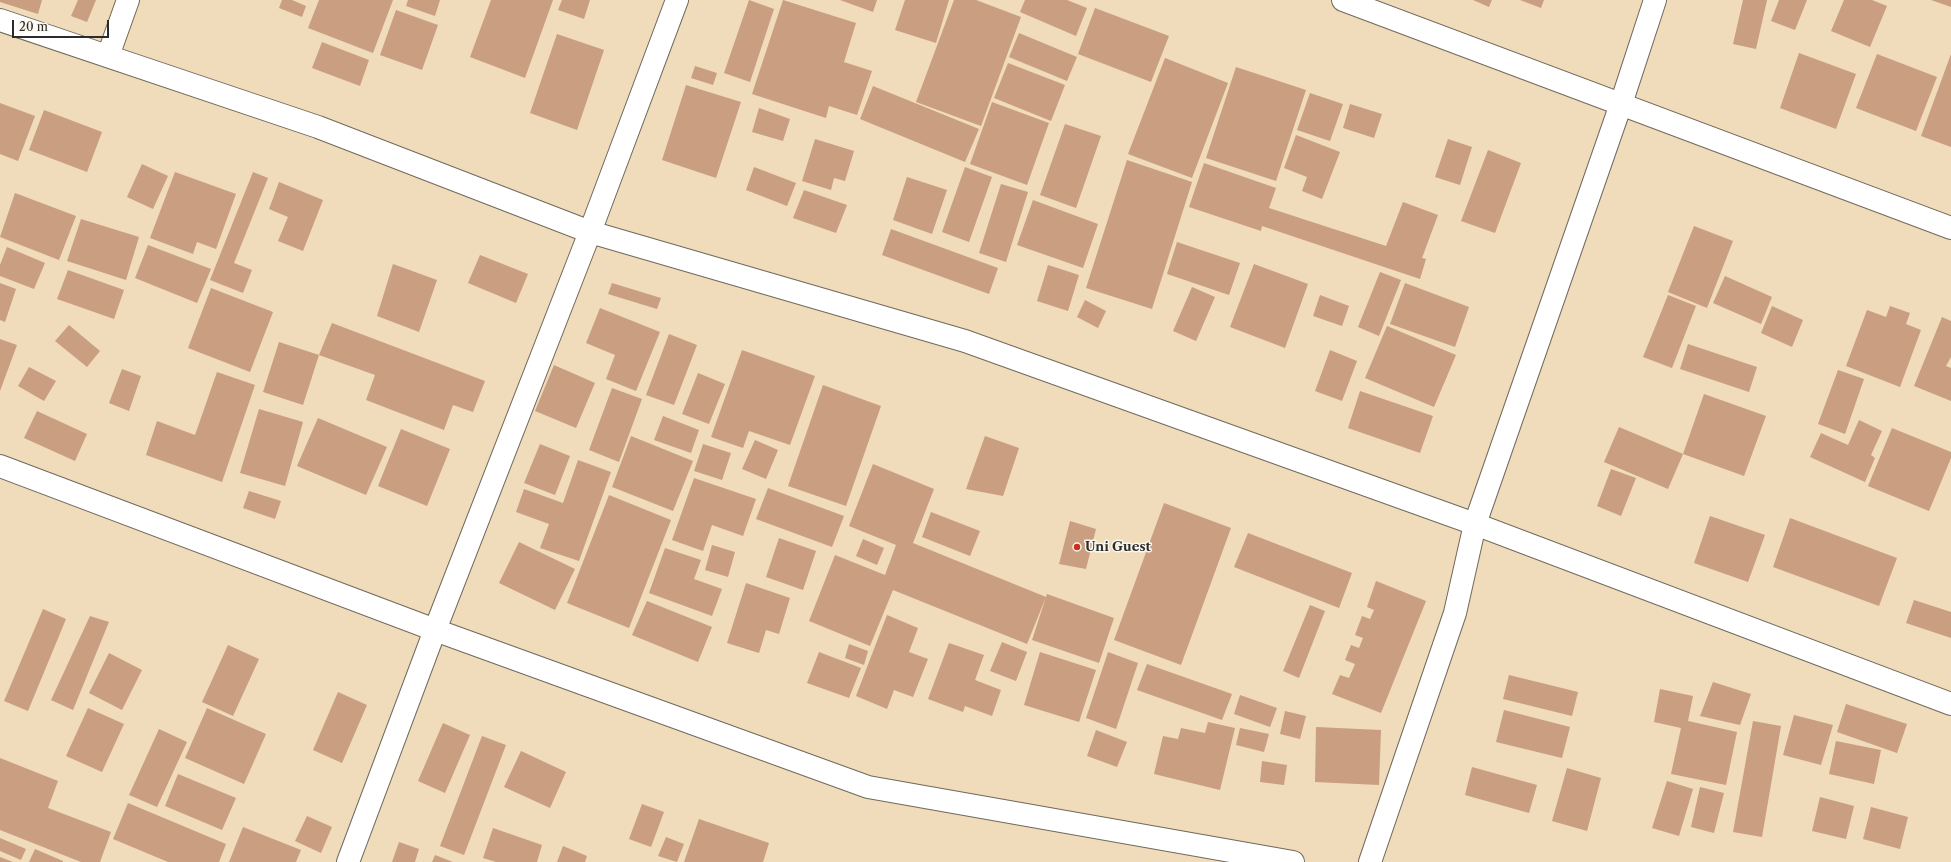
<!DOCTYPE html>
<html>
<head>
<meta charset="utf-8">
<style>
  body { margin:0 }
  #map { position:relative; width:1951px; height:862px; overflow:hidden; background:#f0dbba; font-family:"Libre Caslon Text",serif }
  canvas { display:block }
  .scale { position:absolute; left:12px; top:20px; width:97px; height:18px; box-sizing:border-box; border:2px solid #2b2b2b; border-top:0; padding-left:5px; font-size:12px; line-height:14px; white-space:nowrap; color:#2b2b2b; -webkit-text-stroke:3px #fbf7ec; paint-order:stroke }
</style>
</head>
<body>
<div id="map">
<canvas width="1951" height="862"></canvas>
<div class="scale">20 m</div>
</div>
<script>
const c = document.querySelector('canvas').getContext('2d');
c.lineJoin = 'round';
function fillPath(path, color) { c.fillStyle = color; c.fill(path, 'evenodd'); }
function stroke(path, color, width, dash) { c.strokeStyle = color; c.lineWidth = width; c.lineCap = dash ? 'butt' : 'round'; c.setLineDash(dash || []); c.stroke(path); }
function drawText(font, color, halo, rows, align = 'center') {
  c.font = font + ' "Libre Caslon Text",serif'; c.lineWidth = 3; c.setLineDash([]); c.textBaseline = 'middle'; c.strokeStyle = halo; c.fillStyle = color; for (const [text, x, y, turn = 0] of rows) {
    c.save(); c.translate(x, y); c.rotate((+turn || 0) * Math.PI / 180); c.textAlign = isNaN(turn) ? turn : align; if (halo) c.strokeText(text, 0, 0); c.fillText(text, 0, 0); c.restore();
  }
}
fillPath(new Path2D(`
  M 0,0 L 42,0 L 38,14 L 0,2 Z
  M 78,0 L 96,0 L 87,22 L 71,16 Z
  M 282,0 L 292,0 L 306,6 L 302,17 L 279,8 Z
  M 319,0 L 393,0 L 373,53 L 308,28 Z
  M 408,0 L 440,0 L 435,16 L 406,6 Z
  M 491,0 L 553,0 L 525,78 L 470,57 Z
  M 562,0 L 590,0 L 584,19 L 558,10 Z
  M 749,0 L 774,9 L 750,82 L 724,73 Z
  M 783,0 L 856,23 L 844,62 L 872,71 L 857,115 L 829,106 L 826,118 L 752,94 Z
  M 840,0 L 877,0 L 873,12 Z
  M 905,0 L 949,0 L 936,43 L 895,30 Z
  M 954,0 L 976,0 L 1021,17 L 981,126 L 916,102 Z
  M 1025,0 L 1067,0 L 1087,8 L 1076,36 L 1020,12 Z
  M 1473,0 L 1492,0 L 1489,7 Z
  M 1520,0 L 1544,0 L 1541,8 Z
  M 1743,0 L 1767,0 L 1756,49 L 1733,44 Z
  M 1779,0 L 1807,0 L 1795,30 L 1771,21 Z
  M 1844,0 L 1872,0 L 1887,6 L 1870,47 L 1831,31 Z
  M 1931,0 L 1951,0 L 1951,7 Z
  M 1095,8 L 1169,36 L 1151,82 L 1078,54 Z
  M 396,10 L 438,25 L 422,70 L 380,55 Z
  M 1019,33 L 1077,57 L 1067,81 L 1009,57 Z
  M 557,34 L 604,50 L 577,130 L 530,113 Z
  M 322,42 L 369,60 L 360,86 L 312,68 Z
  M 1799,53 L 1856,74 L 1836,129 L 1780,108 Z
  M 1877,54 L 1937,77 L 1916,131 L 1856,108 Z
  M 1951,54 L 1951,147 L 1921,136 Z
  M 1165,58 L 1228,83 L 1192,178 L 1128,154 Z
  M 1008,63 L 1065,85 L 1051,121 L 994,98 Z
  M 695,66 L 717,73 L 713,85 L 691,78 Z
  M 1236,67 L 1306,90 L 1276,181 L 1206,158 Z
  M 686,85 L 741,102 L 716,178 L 662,160 Z
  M 873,86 L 979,129 L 965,162 L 860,119 Z
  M 1310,93 L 1343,104 L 1330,141 L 1297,130 Z
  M 992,102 L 1049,123 L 1027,185 L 970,164 Z
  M 0,103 L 35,116 L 18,161 L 0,154 Z
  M 1350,104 L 1382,114 L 1374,138 L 1343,128 Z
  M 759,108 L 790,119 L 783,141 L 752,132 Z
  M 44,110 L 102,132 L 87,172 L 29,150 Z
  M 1065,124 L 1101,136 L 1076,208 L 1040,195 Z
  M 1296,135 L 1340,152 L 1322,199 L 1302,191 L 1307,177 L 1284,168 Z
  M 815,139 L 854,151 L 845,181 L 834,178 L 831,190 L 802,181 Z
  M 1448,139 L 1472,147 L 1460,185 L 1435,177 Z
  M 1488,150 L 1521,163 L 1495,233 L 1461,221 Z
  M 1127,160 L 1192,182 L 1152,309 L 1086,288 Z
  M 1204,163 L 1276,188 L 1269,208 L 1386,246 L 1403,202 L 1438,215 L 1422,258 L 1426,259 L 1420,279 L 1262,226 L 1261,231 L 1189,207 Z
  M 142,164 L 168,176 L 153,209 L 127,197 Z
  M 754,167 L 796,183 L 787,206 L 746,190 Z
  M 965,167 L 992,177 L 969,242 L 942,232 Z
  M 175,172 L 236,194 L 216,249 L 197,242 L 193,254 L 150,238 Z
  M 253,172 L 268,178 L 234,263 L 252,270 L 243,293 L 210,280 Z
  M 907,177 L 947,190 L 932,234 L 893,220 Z
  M 279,182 L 323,200 L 303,251 L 278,241 L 288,217 L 269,209 Z
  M 1001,184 L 1028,192 L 1006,262 L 979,253 Z
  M 804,190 L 847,205 L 836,233 L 793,218 Z
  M 15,193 L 76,216 L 59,260 L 0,237 Z
  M 1033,200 L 1098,224 L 1083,268 L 1017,245 Z
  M 81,219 L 139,237 L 126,280 L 67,261 Z
  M 1694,226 L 1733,241 L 1707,308 L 1668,292 Z
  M 891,229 L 998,268 L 989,294 L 882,255 Z
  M 1177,242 L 1240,263 L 1229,295 L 1167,274 Z
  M 148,245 L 211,269 L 197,303 L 135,278 Z
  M 7,247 L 45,263 L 34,289 L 0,276 L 0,265 Z
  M 480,255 L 528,274 L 516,303 L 468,283 Z
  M 393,264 L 437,280 L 419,332 L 377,316 Z
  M 1254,264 L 1308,284 L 1285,348 L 1230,327 Z
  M 1048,265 L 1079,275 L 1068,311 L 1037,301 Z
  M 68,270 L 124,290 L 114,319 L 57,299 Z
  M 1380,272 L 1401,280 L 1379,336 L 1358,327 Z
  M 1725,276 L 1772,297 L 1761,324 L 1713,303 Z
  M 0,283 L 16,289 L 5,322 L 0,320 Z
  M 612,283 L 661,298 L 657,309 L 608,294 Z
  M 1405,283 L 1469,307 L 1455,347 L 1390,324 Z
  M 1192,287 L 1215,297 L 1196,341 L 1173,331 Z
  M 211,288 L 273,312 L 250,372 L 188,348 Z
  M 1320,295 L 1349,306 L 1342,326 L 1313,316 Z
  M 1668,295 L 1696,306 L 1672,368 L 1643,357 Z
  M 1085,300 L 1106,311 L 1098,328 L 1077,317 Z
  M 1772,306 L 1803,320 L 1792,347 L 1761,333 Z
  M 1890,306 L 1910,313 L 1906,324 L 1921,330 L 1900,387 L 1846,366 L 1867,310 L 1886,317 Z
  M 600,308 L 660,332 L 636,391 L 606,379 L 615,355 L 586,343 Z
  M 1942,317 L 1951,321 L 1951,357 L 1946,366 L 1951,368 L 1951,401 L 1914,386 Z
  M 332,323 L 485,381 L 473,412 L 453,405 L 444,430 L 366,400 L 375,375 L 319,355 Z
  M 69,325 L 100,351 L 87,367 L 55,341 Z
  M 1387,326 L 1456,355 L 1434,407 L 1365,378 Z
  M 669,334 L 697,345 L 674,405 L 646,395 Z
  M 0,339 L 17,345 L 0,391 Z
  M 279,342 L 319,355 L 303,405 L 263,392 Z
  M 1688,344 L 1757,367 L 1749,392 L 1680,369 Z
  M 742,350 L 815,376 L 790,445 L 749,431 L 743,448 L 711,437 Z
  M 1330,350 L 1357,361 L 1342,401 L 1315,391 Z
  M 554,365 L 595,383 L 576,428 L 535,411 Z
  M 29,367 L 56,381 L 44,401 L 18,386 Z
  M 122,369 L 141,376 L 129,411 L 109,403 Z
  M 1838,370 L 1864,379 L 1845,434 L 1818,424 Z
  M 217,372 L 255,385 L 222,482 L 146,455 L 157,421 L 195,435 Z
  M 698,373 L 725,384 L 709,424 L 682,414 Z
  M 823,385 L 881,406 L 846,506 L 788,486 Z
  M 612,388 L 642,399 L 619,462 L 589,450 Z
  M 1360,391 L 1433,416 L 1420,453 L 1348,428 Z
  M 1704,394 L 1766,416 L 1744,476 L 1683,454 Z
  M 259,409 L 303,422 L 285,486 L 240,473 Z
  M 37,411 L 87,434 L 75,461 L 24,438 Z
  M 663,416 L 699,430 L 691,453 L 654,440 Z
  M 318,418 L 387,447 L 366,495 L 297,466 Z
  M 1859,420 L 1882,431 L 1871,455 L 1875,458 L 1865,482 L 1810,457 L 1821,433 L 1848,445 Z
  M 1619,427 L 1683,454 L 1668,489 L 1604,462 Z
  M 1892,428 L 1951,452 L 1951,458 L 1929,511 L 1868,486 Z
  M 401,429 L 450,449 L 427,506 L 378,486 Z
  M 631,436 L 693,461 L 673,511 L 612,487 Z
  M 985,436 L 1019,448 L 1003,496 L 966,489 Z
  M 755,440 L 778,450 L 766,479 L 742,469 Z
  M 540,444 L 570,456 L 555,495 L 524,483 Z
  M 703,444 L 731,453 L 722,480 L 694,471 Z
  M 578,460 L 611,472 L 579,561 L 540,548 L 549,524 L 516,512 L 524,489 L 563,503 Z
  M 873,464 L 934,489 L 913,543 L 1046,597 L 1027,644 L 893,590 L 870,646 L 809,621 L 835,555 L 885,575 L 896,545 L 849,526 Z
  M 1611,469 L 1636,478 L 1621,516 L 1597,506 Z
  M 694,478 L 756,499 L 743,536 L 712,525 L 703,551 L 672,540 Z
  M 768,488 L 844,516 L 832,547 L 756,519 Z
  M 249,491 L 281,501 L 275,519 L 243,508 Z
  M 609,495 L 671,520 L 629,628 L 567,603 Z
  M 1164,503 L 1231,528 L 1181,665 L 1114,640 Z
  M 931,512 L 980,531 L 970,556 L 922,537 Z
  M 1710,516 L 1765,535 L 1748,582 L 1694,563 Z
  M 1790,518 L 1897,558 L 1879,606 L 1773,567 Z
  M 1070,521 L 1096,529 L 1086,569 L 1059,564 Z
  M 1248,533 L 1352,573 L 1339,608 L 1234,567 Z
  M 779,538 L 816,551 L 803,590 L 766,577 Z
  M 863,539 L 884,548 L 877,565 L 856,556 Z
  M 519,542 L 575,569 L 555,610 L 499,583 Z
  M 712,545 L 735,552 L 728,577 L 705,570 Z
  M 665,548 L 701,560 L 694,579 L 722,589 L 712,616 L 649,593 Z
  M 1376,581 L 1426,601 L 1381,713 L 1332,694 L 1340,675 L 1349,678 L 1355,664 L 1345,660 L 1351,645 L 1359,648 L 1363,638 L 1355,635 L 1362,616 L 1370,619 L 1374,610 L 1367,607 Z
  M 746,583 L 790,598 L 779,634 L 766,630 L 759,653 L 727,643 Z
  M 1047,594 L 1114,618 L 1099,663 L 1032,640 Z
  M 1914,600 L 1951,612 L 1951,638 L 1906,623 Z
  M 647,601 L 712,627 L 698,662 L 632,635 Z
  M 1310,605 L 1325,611 L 1299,678 L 1283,671 Z
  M 43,609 L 66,619 L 28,711 L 4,701 Z
  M 887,615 L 918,628 L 909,652 L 928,659 L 913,697 L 894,690 L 887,709 L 856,696 Z
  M 90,616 L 109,622 L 73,710 L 51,700 Z
  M 1002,642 L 1027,652 L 1016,681 L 990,671 Z
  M 949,643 L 984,655 L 975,680 L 1001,690 L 992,716 L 965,706 L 963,712 L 928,699 Z
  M 849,644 L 868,651 L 864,665 L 845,658 Z
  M 228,645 L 259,659 L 233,716 L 202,702 Z
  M 819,652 L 861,668 L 849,698 L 807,683 Z
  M 1040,652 L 1096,670 L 1079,722 L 1024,705 Z
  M 1108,652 L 1138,663 L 1116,729 L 1086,718 Z
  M 109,653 L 142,670 L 122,710 L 89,693 Z
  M 1147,664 L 1232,694 L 1222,720 L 1137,690 Z
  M 1509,675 L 1578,692 L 1572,716 L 1503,699 Z
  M 1713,682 L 1751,694 L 1740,725 L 1700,716 Z
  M 1660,689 L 1693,696 L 1688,721 L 1737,732 L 1726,785 L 1671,774 L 1681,728 L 1654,722 Z
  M 338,692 L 367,705 L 342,763 L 313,750 Z
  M 1240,695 L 1277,708 L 1270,727 L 1234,714 Z
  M 1846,704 L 1907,724 L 1897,753 L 1837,732 Z
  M 88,708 L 124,724 L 102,772 L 66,756 Z
  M 207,708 L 266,734 L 244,784 L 185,758 Z
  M 1504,710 L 1570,727 L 1562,758 L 1496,742 Z
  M 1285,711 L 1306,716 L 1300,739 L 1280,734 Z
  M 1794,715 L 1833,725 L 1821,765 L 1783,755 Z
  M 1753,721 L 1781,726 L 1762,837 L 1733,832 Z
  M 1208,722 L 1235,728 L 1220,790 L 1154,774 L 1163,736 L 1178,739 L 1181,728 L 1205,733 Z
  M 443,723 L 470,735 L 445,793 L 418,781 Z
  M 1316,727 L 1381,730 L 1379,785 L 1315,782 Z
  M 1240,728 L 1269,734 L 1264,752 L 1236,745 Z
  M 159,729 L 187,742 L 157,807 L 129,795 Z
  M 1096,730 L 1127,742 L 1117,767 L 1087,756 Z
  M 482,736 L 506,745 L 464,855 L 440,846 Z
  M 1836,741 L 1881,750 L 1874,784 L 1829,774 Z
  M 521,751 L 566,772 L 550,808 L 504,787 Z
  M 0,758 L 58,781 L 48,808 L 111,832 L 100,862 L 81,862 L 0,830 Z
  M 1262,761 L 1287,765 L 1284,785 L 1260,782 Z
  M 1472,767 L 1537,785 L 1529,813 L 1465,795 Z
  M 1567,768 L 1601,778 L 1587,831 L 1552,821 Z
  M 178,774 L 236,798 L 222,830 L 165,806 Z
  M 1667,781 L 1693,789 L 1679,836 L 1652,828 Z
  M 1700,787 L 1724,793 L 1714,833 L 1691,827 Z
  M 1820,797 L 1854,806 L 1846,839 L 1812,831 Z
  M 128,803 L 226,844 L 219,862 L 168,862 L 113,839 Z
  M 642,804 L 664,812 L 651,847 L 629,839 Z
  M 1871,807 L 1908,817 L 1900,849 L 1863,839 Z
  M 307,816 L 332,827 L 321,853 L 295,841 Z
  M 699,819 L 769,843 L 763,862 L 684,862 Z
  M 243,827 L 301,850 L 296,862 L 229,862 Z
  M 493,828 L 542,845 L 537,862 L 496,862 L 483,858 Z
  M 666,837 L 684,844 L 677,862 L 658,856 Z
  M 0,838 L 26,849 L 21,860 L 0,851 Z
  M 399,842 L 419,849 L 415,862 L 392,862 Z
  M 563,846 L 587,856 L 585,862 L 557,862 Z
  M 35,849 L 63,861 L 63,862 L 29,862 Z
  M 435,855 L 453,862 L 432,862 Z
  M 0,857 L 13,862 L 0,862 Z`), '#c99e81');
const minor = new Path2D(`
  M 1343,0 L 1951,228
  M 0,20 L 318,127 L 590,232 L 965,341 L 1475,524 L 1951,704
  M 108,56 L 128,0
  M 0,466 L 435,630 L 868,787 L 1293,862
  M 348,862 L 435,630 L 590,232 L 677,0
  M 1370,862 L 1455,613 L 1475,524 L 1621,104 L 1655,0`);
stroke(minor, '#70695d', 24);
stroke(minor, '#fff', 22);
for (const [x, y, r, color] of [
  [1077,547,4,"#c8321e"]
]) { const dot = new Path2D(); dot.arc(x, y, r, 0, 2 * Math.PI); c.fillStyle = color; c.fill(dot); stroke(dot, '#fbf7ec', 1.5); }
drawText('bold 13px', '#2b2b2b', '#fbf7ec', [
  ["Uni Guest",1085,547]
], 'left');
</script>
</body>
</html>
